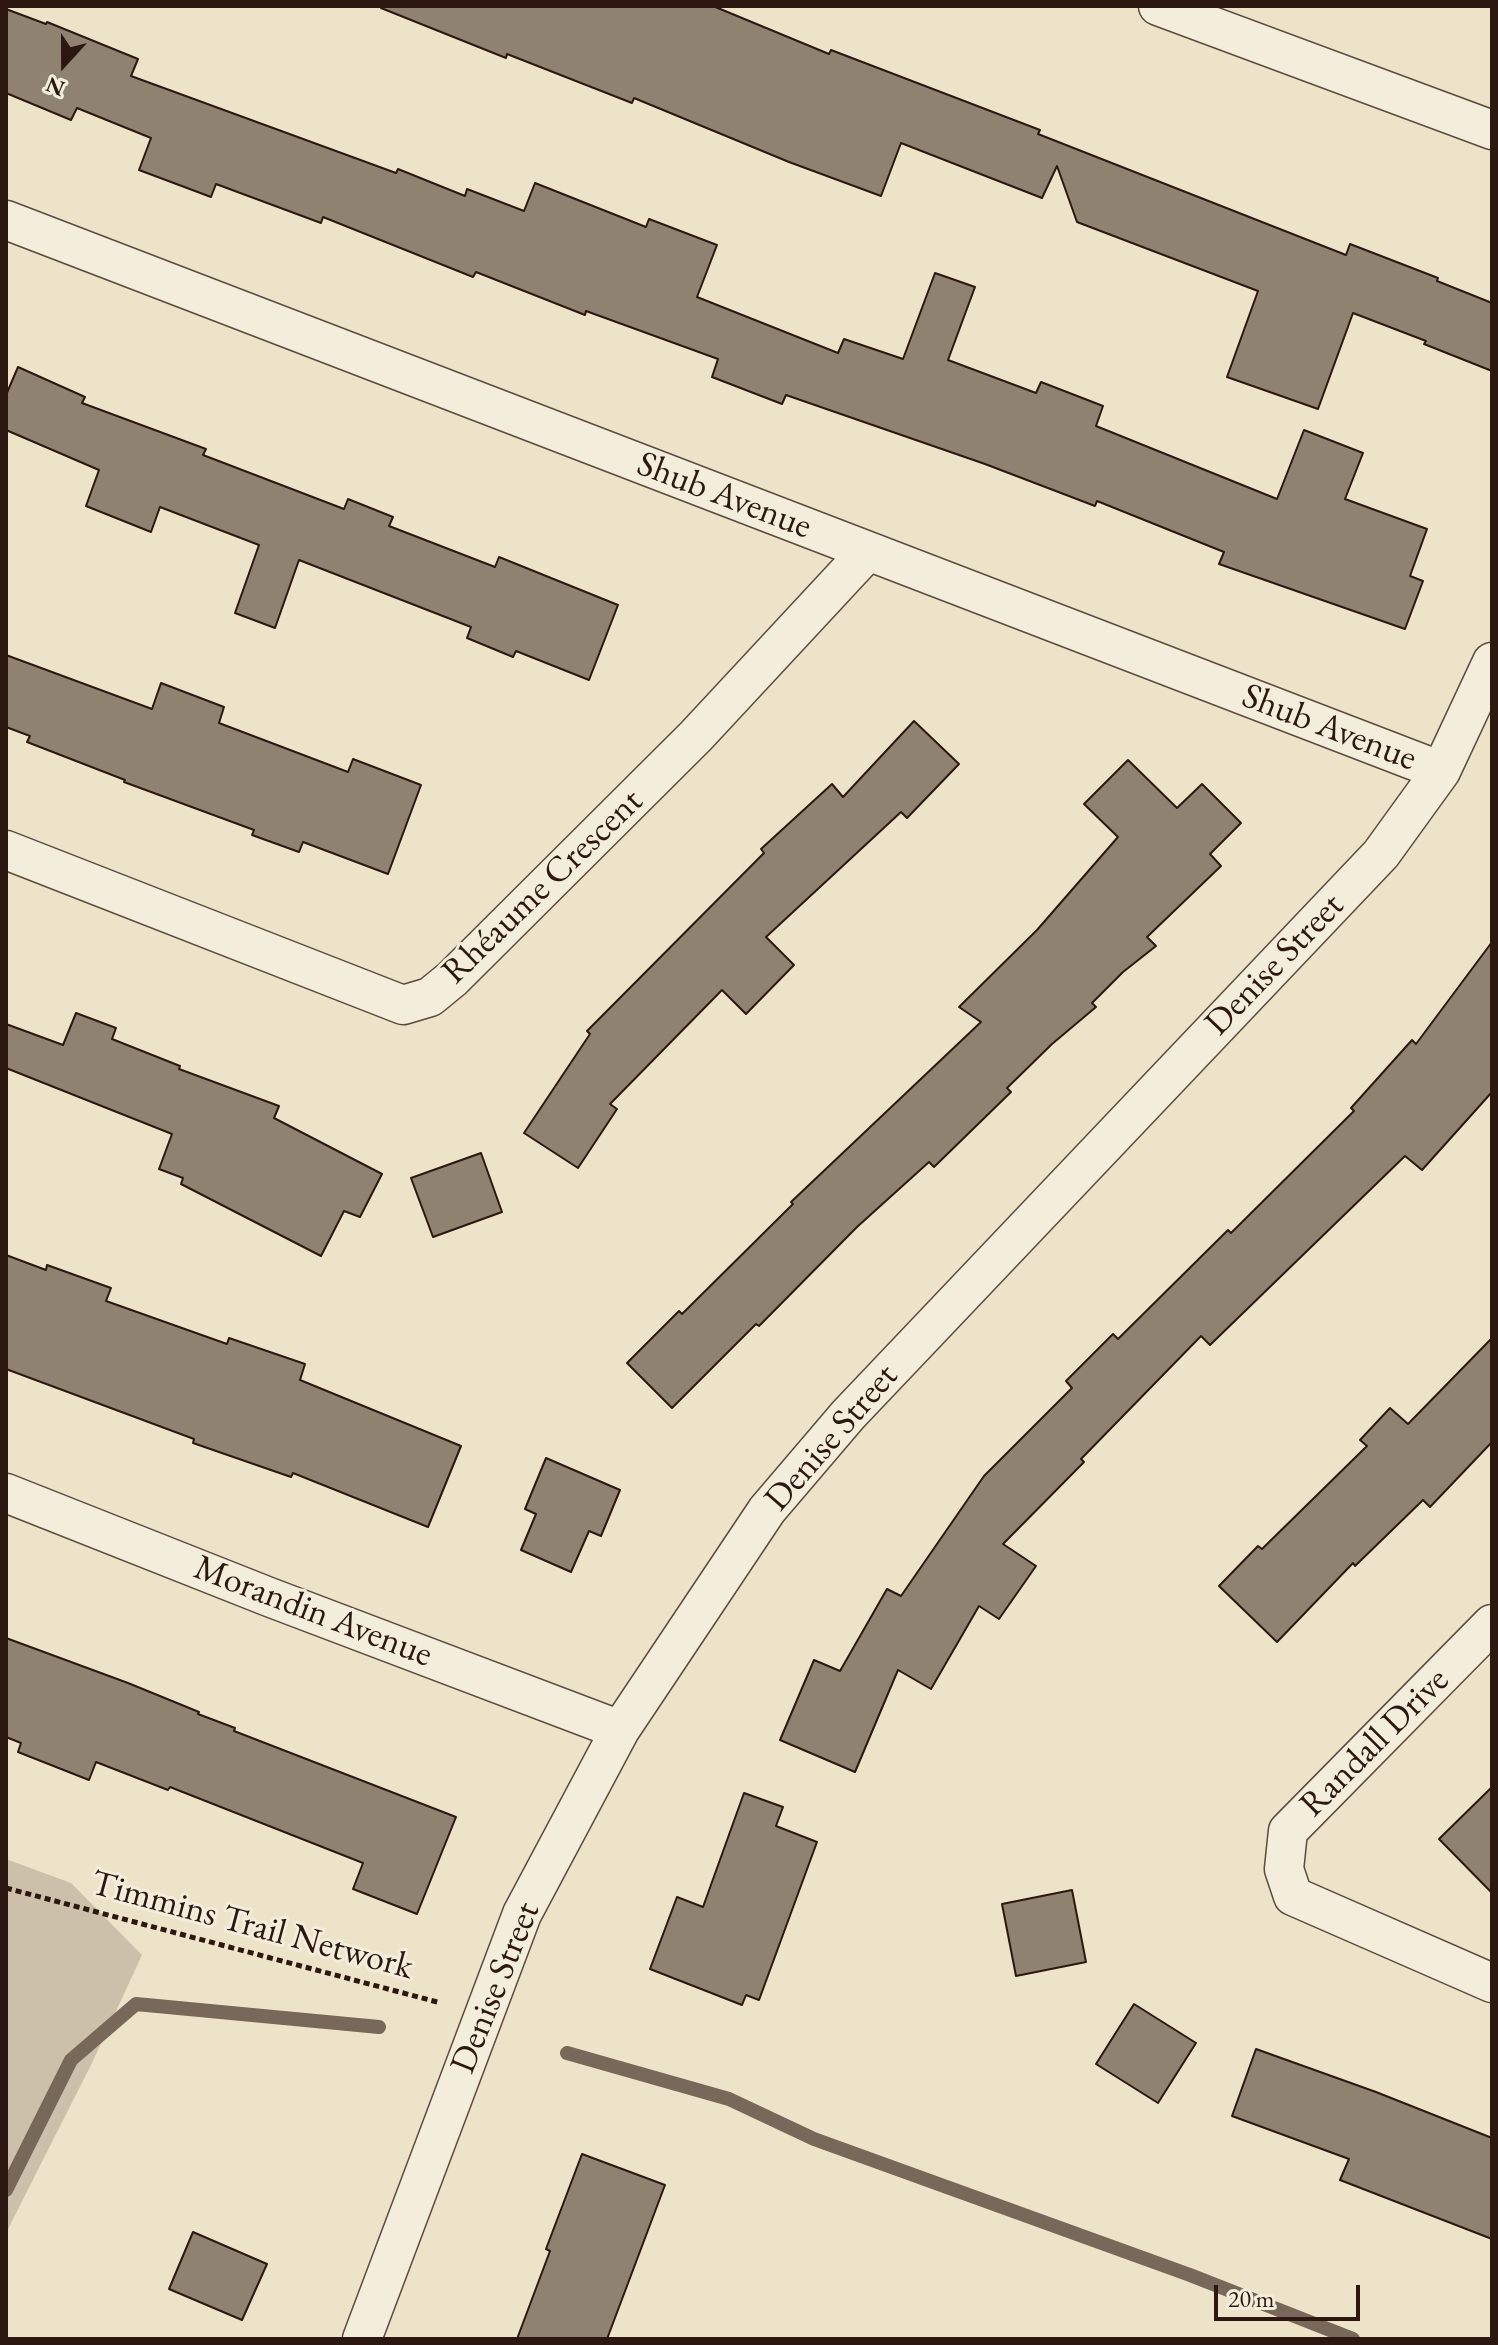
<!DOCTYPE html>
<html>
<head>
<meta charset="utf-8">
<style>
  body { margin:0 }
  #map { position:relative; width:1498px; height:2345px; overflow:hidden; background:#ede3c9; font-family:"EB Garamond",serif }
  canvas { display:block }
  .frame { position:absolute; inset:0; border:8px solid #2c1810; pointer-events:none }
  .north { position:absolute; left:24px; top:24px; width:80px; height:80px; -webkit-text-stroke:6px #f3eddc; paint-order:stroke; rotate:201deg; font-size:22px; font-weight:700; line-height:32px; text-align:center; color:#2c1810 }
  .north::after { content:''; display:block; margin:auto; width:28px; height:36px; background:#2c1810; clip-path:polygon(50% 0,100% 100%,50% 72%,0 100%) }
  .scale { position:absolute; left:1214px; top:2285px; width:146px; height:36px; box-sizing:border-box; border:4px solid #2c1810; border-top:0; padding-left:10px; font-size:24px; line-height:28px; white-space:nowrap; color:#2c1810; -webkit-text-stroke:6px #f3eddc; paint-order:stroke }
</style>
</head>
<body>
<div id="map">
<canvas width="1498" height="2345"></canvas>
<div class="frame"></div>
<div class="north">N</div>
<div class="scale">20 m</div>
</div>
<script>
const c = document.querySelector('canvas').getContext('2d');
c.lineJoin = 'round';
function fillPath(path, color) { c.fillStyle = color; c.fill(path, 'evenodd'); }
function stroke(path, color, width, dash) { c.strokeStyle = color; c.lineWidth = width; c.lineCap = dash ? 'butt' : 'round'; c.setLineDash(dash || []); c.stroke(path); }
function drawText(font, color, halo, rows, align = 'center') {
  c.font = font + ' "EB Garamond",serif'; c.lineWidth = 6; c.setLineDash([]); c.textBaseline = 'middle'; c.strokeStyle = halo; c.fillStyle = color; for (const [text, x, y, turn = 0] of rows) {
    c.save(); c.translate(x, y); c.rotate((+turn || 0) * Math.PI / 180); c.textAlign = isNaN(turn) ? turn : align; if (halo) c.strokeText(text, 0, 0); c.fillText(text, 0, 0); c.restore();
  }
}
fillPath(new Path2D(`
  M 6,1859 L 71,1883 L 142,1955 L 91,2065 L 6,2233 Z`), '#ccc0aa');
stroke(new Path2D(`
  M 567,2053 L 729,2099 L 814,2139 L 1190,2275 L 1353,2339
  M 6,2190 L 71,2060 L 136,2004 L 379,2027`), '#786859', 14);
const building = new Path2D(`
  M 381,6 L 713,6 L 829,54 L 831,50 L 1040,130 L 1038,134 L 1346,255 L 1350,244 L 1438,278 L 1437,281 L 1492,303 L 1492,371 L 1424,344 L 1426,341 L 1353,313 L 1318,409 L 1227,377 L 1258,291 L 1077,222 L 1057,166 L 1042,198 L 901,143 L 881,196 L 789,162 L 634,98 L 632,103 L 507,54 L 506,58 L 381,8 Z
  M 6,9 L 46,24 L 47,22 L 138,59 L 131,76 L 396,173 L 398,169 L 465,196 L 467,189 L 524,211 L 535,183 L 646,227 L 649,219 L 717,245 L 697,297 L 838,353 L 844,339 L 903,359 L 935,273 L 975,287 L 948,360 L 1036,393 L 1041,382 L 1103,406 L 1096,426 L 1277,499 L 1304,430 L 1363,453 L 1345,499 L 1427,529 L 1410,576 L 1423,581 L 1405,629 L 1219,564 L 1224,552 L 1097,501 L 1095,506 L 985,464 L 786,395 L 782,404 L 712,377 L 718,359 L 586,311 L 585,315 L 476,272 L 473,277 L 323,217 L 321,223 L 216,184 L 211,197 L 139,170 L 151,138 L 77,108 L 71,120 L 6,93 Z
  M 18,367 L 85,397 L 82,403 L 206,449 L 203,455 L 344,509 L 348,499 L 393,517 L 389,526 L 495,567 L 499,557 L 618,605 L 589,680 L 516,651 L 513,657 L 467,638 L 471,627 L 299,560 L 275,628 L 235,613 L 259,545 L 160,507 L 151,532 L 86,506 L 99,470 L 6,430 L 6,395 Z
  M 6,655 L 152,709 L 161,683 L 224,707 L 219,723 L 348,772 L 353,759 L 421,785 L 388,874 L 303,842 L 299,852 L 252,835 L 254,830 L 124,782 L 125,780 L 27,742 L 30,736 L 6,727 Z
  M 914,721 L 959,764 L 907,818 L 901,812 L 766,937 L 794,965 L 746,1014 L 722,990 L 610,1104 L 617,1109 L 578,1168 L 524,1133 L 590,1034 L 587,1031 L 764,853 L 761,849 L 832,784 L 843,797 Z
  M 1128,760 L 1177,808 L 1202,784 L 1241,823 L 1210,854 L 1221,866 L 1147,937 L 1156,946 L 1123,972 L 1092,1003 L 1096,1007 L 1052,1044 L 1007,1088 L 1011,1092 L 934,1167 L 929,1162 L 857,1227 L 759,1326 L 756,1324 L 672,1408 L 627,1363 L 679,1311 L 682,1314 L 793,1204 L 791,1202 L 981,1022 L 959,1007 L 1037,930 L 1118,837 L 1084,804 Z
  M 1492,942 L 1492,1092 L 1422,1170 L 1405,1156 L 1210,1345 L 1201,1336 L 1081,1459 L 1084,1462 L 1003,1544 L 1036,1566 L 999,1619 L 979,1606 L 931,1689 L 898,1670 L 855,1772 L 780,1740 L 814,1660 L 840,1671 L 887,1589 L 901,1596 L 984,1476 L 1072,1388 L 1066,1381 L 1113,1334 L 1118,1339 L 1228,1230 L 1231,1233 L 1354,1111 L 1351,1108 L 1412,1040 L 1416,1044 Z
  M 76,1013 L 116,1028 L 112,1039 L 180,1066 L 179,1069 L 279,1106 L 274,1118 L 382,1174 L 360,1217 L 344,1211 L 321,1256 L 181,1184 L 183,1178 L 159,1169 L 172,1134 L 6,1068 L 6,1024 L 63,1045 Z
  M 481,1153 L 502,1212 L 433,1237 L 411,1178 Z
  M 6,1255 L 46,1270 L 47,1265 L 111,1288 L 106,1301 L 227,1344 L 229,1338 L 305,1364 L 300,1380 L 461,1446 L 428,1527 L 293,1473 L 291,1477 L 193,1443 L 194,1439 L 6,1369 Z
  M 1492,1338 L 1492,1442 L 1430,1507 L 1423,1500 L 1355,1566 L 1353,1563 L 1277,1642 L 1219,1586 L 1258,1546 L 1262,1549 L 1367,1446 L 1360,1440 L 1390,1408 L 1408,1424 Z
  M 546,1458 L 620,1490 L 601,1536 L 589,1531 L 571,1572 L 521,1550 L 536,1514 L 525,1509 Z
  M 6,1638 L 128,1683 L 199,1712 L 198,1714 L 235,1728 L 234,1731 L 456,1817 L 417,1914 L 353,1889 L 363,1863 L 170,1787 L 168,1790 L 96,1762 L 89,1780 L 18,1752 L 21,1743 L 6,1737 Z
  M 1492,1787 L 1492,1893 L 1439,1839 Z
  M 744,1793 L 783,1807 L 776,1826 L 817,1842 L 759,2000 L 746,1995 L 742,2005 L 650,1969 L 677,1897 L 703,1907 Z
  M 1072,1890 L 1086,1962 L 1016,1976 L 1002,1904 Z
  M 1134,2004 L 1196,2043 L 1158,2103 L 1096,2064 Z
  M 1256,2049 L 1376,2092 L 1492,2138 L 1492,2239 L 1340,2180 L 1349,2159 L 1232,2116 Z
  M 582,2154 L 665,2185 L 607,2339 L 517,2339 L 550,2251 L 546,2249 Z
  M 193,2232 L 267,2264 L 242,2320 L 169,2289 Z`);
fillPath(building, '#908270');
stroke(building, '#2c1810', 2);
const street = new Path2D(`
  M 1158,6 L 1492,130
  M 6,220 L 1441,771
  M 6,850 L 403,1005 L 430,997 L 452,979 L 696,736 L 868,551
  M 6,1493 L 269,1597 L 620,1730
  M 1492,1624 L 1288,1831 L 1284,1869 L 1293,1896 L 1492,1983
  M 362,2339 L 522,1914 L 620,1730 L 767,1510 L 848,1415 L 1381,854 L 1441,771 L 1492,662`);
stroke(street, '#5c4b3e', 41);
stroke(new Path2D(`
  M 6,1888 L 441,2003`), '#2c1810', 5, [6, 4]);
stroke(street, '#f3eddc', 38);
drawText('36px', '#2c1810', '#f3eddc', [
  ["Shub Avenue",724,496,21],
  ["Shub Avenue",1329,728,21],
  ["Rhéaume Crescent",543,887,-44],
  ["Denise Street",1275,965,-46],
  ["Denise Street",832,1438,-49],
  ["Morandin Avenue",313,1612,21],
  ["Randall Drive",1375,1743,-45],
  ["Timmins Trail Network",252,1926,15],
  ["Denise Street",496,1988,-68]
]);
</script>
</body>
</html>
